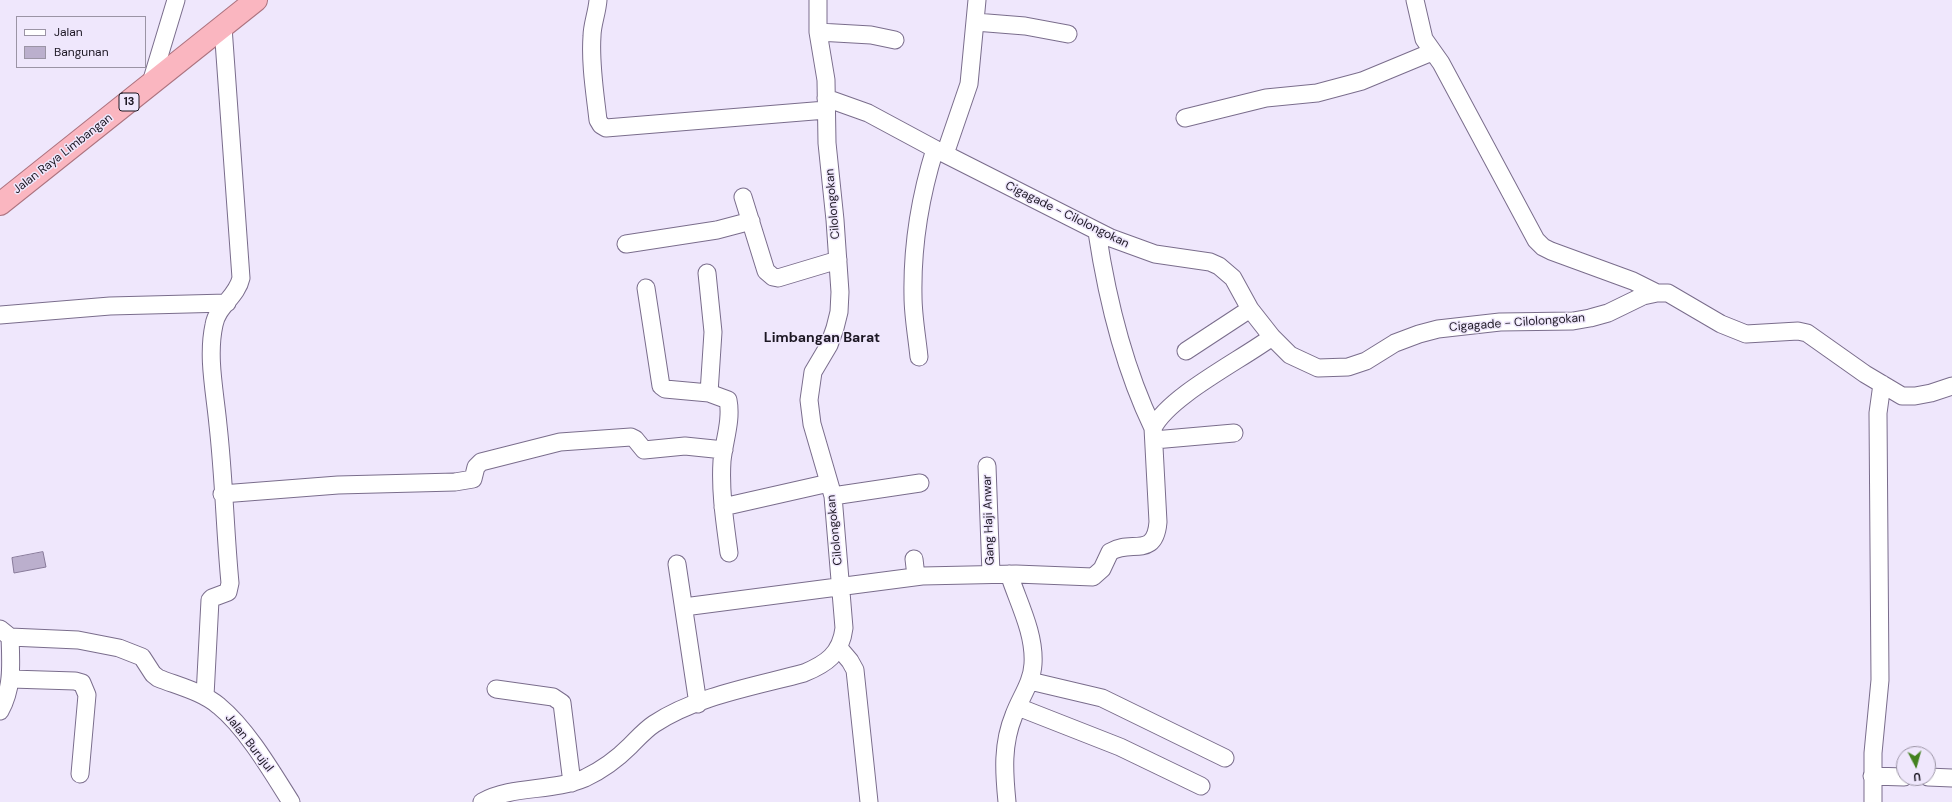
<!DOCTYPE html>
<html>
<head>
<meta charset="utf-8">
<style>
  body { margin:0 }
  #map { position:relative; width:1952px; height:802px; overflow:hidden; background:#efe7fc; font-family:"DM Sans",sans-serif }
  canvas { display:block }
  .legend { position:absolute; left:16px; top:16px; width:130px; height:52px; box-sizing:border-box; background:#efe7fc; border:1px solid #9b94a5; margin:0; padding:5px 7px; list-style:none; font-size:12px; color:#1c1723 }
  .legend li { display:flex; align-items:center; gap:8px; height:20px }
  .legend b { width:20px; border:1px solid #9b94a5 }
  .north { position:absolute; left:1896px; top:746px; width:40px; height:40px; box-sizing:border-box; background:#efe7fc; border:1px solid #9b94a5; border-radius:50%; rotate:174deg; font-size:11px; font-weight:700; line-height:16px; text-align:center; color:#1c1723 }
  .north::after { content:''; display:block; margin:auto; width:14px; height:18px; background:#43811f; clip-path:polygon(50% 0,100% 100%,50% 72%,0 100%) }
</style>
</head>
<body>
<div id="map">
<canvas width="1952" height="802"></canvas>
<ul class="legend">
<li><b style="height:5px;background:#fff"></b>Jalan</li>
<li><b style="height:11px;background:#bbafcd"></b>Bangunan</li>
</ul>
<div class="north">U</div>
</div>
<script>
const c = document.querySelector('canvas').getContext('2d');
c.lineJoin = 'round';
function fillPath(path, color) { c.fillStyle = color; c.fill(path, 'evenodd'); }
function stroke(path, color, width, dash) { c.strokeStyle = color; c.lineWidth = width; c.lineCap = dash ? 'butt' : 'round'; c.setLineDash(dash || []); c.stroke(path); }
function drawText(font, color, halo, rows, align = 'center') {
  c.font = font + ' "DM Sans",sans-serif'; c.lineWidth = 3; c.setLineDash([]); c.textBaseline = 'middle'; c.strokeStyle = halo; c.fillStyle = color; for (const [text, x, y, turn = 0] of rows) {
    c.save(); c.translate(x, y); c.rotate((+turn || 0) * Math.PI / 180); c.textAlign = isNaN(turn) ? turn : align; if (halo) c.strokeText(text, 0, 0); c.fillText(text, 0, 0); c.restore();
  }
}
const building = new Path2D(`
  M 43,552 L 46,567 L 14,573 L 12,558 Z`);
fillPath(building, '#bbafcd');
stroke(building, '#887b9a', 1);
const minor = new Path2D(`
  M 598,0 C 597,13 592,25 592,36 C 590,64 595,93 598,120 L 601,125 L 606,128 L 826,110
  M 1415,0 L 1424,39 L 1441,63 L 1536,240 L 1543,247 L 1551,251 L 1633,281 L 1657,293
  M 975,22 L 1025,26 L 1068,34
  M 818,32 L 871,35 L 895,40
  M 150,86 L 176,0
  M 826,98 L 868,113 L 935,149 L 1111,238 L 1155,254 L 1210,262 L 1219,266 L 1233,278 L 1250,309 L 1272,337 L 1290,355 L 1318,368 L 1348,367 L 1366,361 L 1395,343 L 1419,334 L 1438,329 L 1500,322 L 1573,321 L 1590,318 L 1608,313 L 1643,296 L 1657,293 L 1668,293 L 1721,324 L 1746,334 L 1798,331 L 1807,333 L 1865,374 L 1902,396 L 1915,396 L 1931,393 L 1952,386
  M 1185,118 L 1266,98 L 1317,93 L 1362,81 L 1432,52
  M 945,154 L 969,84 L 977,0
  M 743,197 L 766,271 L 773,277 L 778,278 L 838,260
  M 1097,232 C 1107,298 1124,368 1153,428
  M 626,244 L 717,230 L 751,221
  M 707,273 L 713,332 L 709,393
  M 646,288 L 661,386 L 665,389 L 709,393 L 728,400 C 732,420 724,441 722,461 C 720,492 725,523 729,553
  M 0,315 L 110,306 L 227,303
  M 1186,351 L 1250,309
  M 919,357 C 917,337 913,316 913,296 C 912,246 920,197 935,149
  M 1154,440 L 1234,433
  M 987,466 L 991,574
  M 222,494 L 338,485 L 455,482 L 473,479 L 476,467 L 481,462 L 560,442 L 631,437 L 635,439 L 644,450 L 685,446 L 724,450
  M 833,496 L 920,483
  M 723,507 L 829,483
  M 914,559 L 916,576
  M 677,564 L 698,704
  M 684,607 L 922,576 L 1016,574 L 1093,577 L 1102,569 L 1110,552 C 1131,539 1155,559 1158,522 L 1153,428 C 1169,396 1241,360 1272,337
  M 0,629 L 10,637 L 78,640 L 119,648 L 142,657 L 153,674 L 158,678 C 178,686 203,692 219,706 C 247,729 272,772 291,802
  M 839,648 L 850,661 L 855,670 L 869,802
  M 11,679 L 75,681 L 82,683 L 87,695 L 80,774
  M 1030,681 L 1102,698 L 1225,758
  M 496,689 L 553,697 L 562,703 L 572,783
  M 205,696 L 210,600 L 212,598 L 228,592 L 230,583 C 225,531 224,478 218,425 C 215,392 207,357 214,325 C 217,306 237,297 241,278 L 223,27
  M 1018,707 L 1120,747 L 1201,786
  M 0,711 C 13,688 11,663 10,637
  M 1872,776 L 1904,777
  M 1928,777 L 1952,778
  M 482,802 C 513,785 552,792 585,778 C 602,770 617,759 630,746 C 638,738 645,730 654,724 C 696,696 756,686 804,673 C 826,664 841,654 844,628 L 833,496 L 812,424 L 809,400 L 813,372 L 829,345 L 835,328 L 839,312 L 840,292 L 835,220 L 827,143 L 826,80 L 818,32 L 818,0
  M 1007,802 C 1004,772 1002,744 1014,715 C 1020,698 1032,683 1033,664 C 1035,633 1018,602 1009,574
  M 1873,802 L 1873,753 L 1880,680 L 1878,413 L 1882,384`);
const trunk = new Path2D(`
  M 0,204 L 256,0`);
stroke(minor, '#7a6d8c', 19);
stroke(trunk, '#ac737f', 24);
stroke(minor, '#fff', 17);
stroke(trunk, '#fab6c0', 22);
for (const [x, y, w] of [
  [129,102,20]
]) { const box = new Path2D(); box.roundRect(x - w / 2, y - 9, w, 18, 3); c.fillStyle = '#efe7fc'; c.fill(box); stroke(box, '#1c1723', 1); }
drawText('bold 11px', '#1c1723', null, [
  ["13",129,102]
]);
drawText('12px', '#1c1723', '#efe7fc', [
  ["Jalan Raya Limbangan",63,154,-38],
  ["Cilolongokan",833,204,-95],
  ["Cigagade - Cilolongokan",1067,215,26],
  ["Cigagade - Cilolongokan",1517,323,-4],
  ["Gang Haji Anwar",989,520,-92],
  ["Cilolongokan",835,530,-96],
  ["Jalan Burujul",249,743,52]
]);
drawText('bold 14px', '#1c1723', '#efe7fc', [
  ["Limbangan Barat",822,338]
]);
</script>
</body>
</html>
